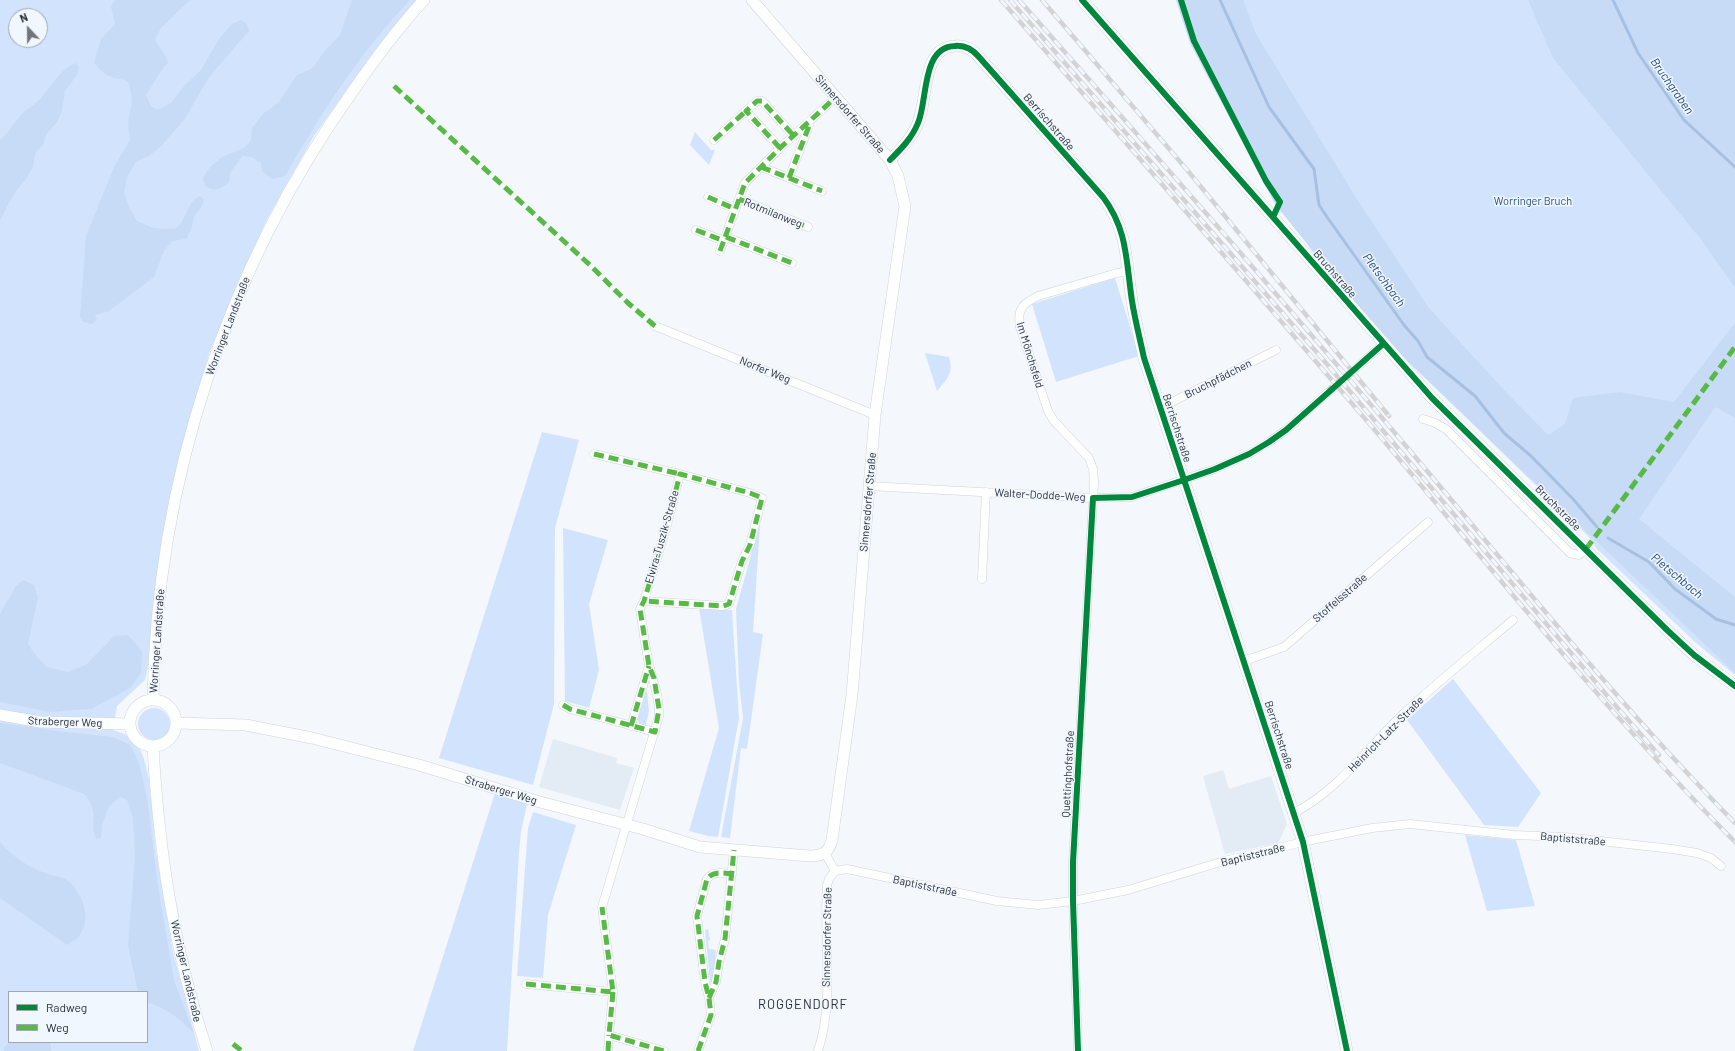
<!DOCTYPE html>
<html>
<head>
<meta charset="utf-8">
<style>
  body { margin:0 }
  #map { position:relative; width:1735px; height:1051px; overflow:hidden; background:#f4f7fb; font-family:Barlow,sans-serif }
  canvas { display:block }
  .legend { position:absolute; left:8px; top:991px; width:140px; height:52px; box-sizing:border-box; background:#f1f7fe; border:1px solid #a1a7ae; margin:0; padding:5px 7px; list-style:none; font-size:12px; color:#2a2f36 }
  .legend li { display:flex; align-items:center; gap:8px; height:20px }
  .legend b { width:20px; border:1px solid #a1a7ae }
  .north { position:absolute; left:8px; top:8px; width:40px; height:40px; box-sizing:border-box; background:#f1f7fe; border:1px solid #a1a7ae; border-radius:50%; rotate:338deg; font-size:11px; font-weight:700; line-height:16px; text-align:center; color:#2a2f36 }
  .north::after { content:''; display:block; margin:auto; width:14px; height:18px; background:#71757b; clip-path:polygon(50% 0,100% 100%,50% 72%,0 100%) }
</style>
</head>
<body>
<div id="map">
<canvas width="1735" height="1051"></canvas>
<ul class="legend">
<li><b style="height:5px;background:#00873e"></b>Radweg</li>
<li><b style="height:5px;background:#58b947"></b>Weg</li>
</ul>
<div class="north">N</div>
</div>
<script>
const c = document.querySelector('canvas').getContext('2d');
c.lineJoin = 'round';
function fillPath(path, color) { c.fillStyle = color; c.fill(path, 'evenodd'); }
function stroke(path, color, width, dash) { c.strokeStyle = color; c.lineWidth = width; c.lineCap = dash ? 'butt' : 'round'; c.setLineDash(dash || []); c.stroke(path); }
function drawText(font, color, halo, rows, align = 'center') {
  c.font = font + ' Barlow,sans-serif'; c.lineWidth = 3; c.setLineDash([]); c.textBaseline = 'middle'; c.strokeStyle = halo; c.fillStyle = color; for (const [text, x, y, turn = 0] of rows) {
    c.save(); c.translate(x, y); c.rotate((+turn || 0) * Math.PI / 180); c.textAlign = isNaN(turn) ? turn : align; if (halo) c.strokeText(text, 0, 0); c.fillText(text, 0, 0); c.restore();
  }
}
fillPath(new Path2D(`
  M 553,739 L 617,758 L 616,763 L 634,768 L 620,810 L 539,787 Z
  M 1223,770 L 1229,789 L 1271,776 L 1287,824 L 1278,843 L 1225,854 L 1203,776 Z`), '#e3ebf5');
fillPath(new Path2D(`
  M 0,0 L 417,0 L 360,71 L 314,136 L 266,221 L 210,351 L 187,429 L 160,550 L 148,667 L 145,680 L 117,706 L 113,730 L 125,734 L 140,749 L 144,759 L 149,779 L 156,852 L 173,952 L 199,1051 L 0,1051 ZM 16,16 L 40,16 L 40,40 L 16,40 ZM 9,992 L 147,992 L 147,1042 L 9,1042 Z
  M 1184,0 L 1735,0 L 1735,675 L 1696,643 L 1597,549 L 1588,536 L 1383,337 L 1317,259 L 1299,231 Z
  M 695,132 L 711,150 L 715,150 L 709,165 L 690,145 Z
  M 1115,278 L 1139,356 L 1056,382 L 1032,304 Z
  M 925,353 L 949,357 C 954,374 947,379 937,391 Z
  M 542,432 L 579,440 L 555,528 L 554,704 L 533,785 L 439,758 Z
  M 759,526 L 760,526 L 753,632 L 763,634 L 747,749 L 741,748 L 730,838 L 721,837 L 743,718 L 739,683 L 736,609 Z
  M 563,528 L 608,540 L 589,604 L 599,670 L 589,708 L 565,701 Z
  M 699,608 L 732,610 L 739,718 L 718,837 L 708,836 L 689,831 L 719,728 Z
  M 1453,679 L 1541,793 L 1518,827 L 1484,825 L 1407,720 Z
  M 647,691 L 649,711 L 646,725 L 639,723 L 637,719 L 645,692 Z
  M138 724a16 16 0 1 1 32 0a16 16 0 1 1-32 0Z
  M 495,793 L 527,804 L 521,832 L 519,853 L 507,1051 L 413,1051 Z
  M 533,812 L 576,825 L 548,915 L 543,978 L 517,976 L 528,828 Z
  M 1465,835 L 1516,840 L 1535,906 L 1487,911 Z
  M 708,929 L 710,940 L 708,941 L 709,949 L 716,950 L 713,981 L 710,982 L 705,930 Z`), '#d2e4fd');
fillPath(new Path2D(`
  M 115,0 L 190,0 L 161,28 L 155,39 C 159,48 166,54 168,63 C 158,73 154,84 146,95 L 151,106 L 157,110 L 171,103 L 185,85 L 201,70 L 219,39 L 232,24 L 241,20 L 246,23 L 249,31 L 209,77 L 184,120 L 161,146 L 149,156 L 136,162 L 127,177 L 124,193 L 129,207 L 137,221 L 151,227 L 163,229 L 177,228 C 187,218 187,202 200,196 L 204,199 L 202,206 L 194,217 L 191,230 L 186,239 L 172,241 L 164,251 L 154,277 L 109,311 L 95,315 L 97,319 L 92,324 L 83,322 L 80,317 L 86,236 L 115,165 L 130,141 L 128,123 L 132,100 L 129,83 C 124,78 120,80 114,78 C 105,75 100,70 94,63 L 101,39 L 115,24 L 111,7 Z
  M 352,0 L 410,0 C 360,53 321,113 285,176 L 272,179 L 262,171 L 261,163 L 251,157 L 242,156 L 230,173 L 229,182 C 220,190 215,192 205,186 L 203,178 L 210,167 L 222,157 L 244,148 L 251,140 L 252,128 L 263,114 L 279,102 L 297,75 L 313,68 L 323,53 L 340,35 Z
  M 1176,0 L 1243,0 L 1256,34 L 1355,196 L 1428,307 L 1505,391 L 1548,435 L 1565,424 L 1573,398 L 1620,392 L 1674,402 L 1735,323 L 1735,418 L 1715,407 L 1639,519 L 1735,597 L 1735,673 L 1383,338 L 1275,204 L 1190,43 Z
  M 1528,0 L 1735,0 L 1735,288 L 1703,242 L 1553,58 Z
  M 76,63 L 79,67 L 77,75 L 65,91 L 62,111 L 57,122 L 46,135 L 43,145 L 35,153 L 33,167 L 26,179 L 15,192 L 0,220 L 0,140 C 10,132 15,120 24,112 C 31,106 40,101 45,93 C 54,82 62,68 76,63 Z
  M 23,580 L 34,585 L 38,597 L 28,644 L 37,657 L 47,667 L 68,672 L 87,664 L 114,636 L 128,635 L 142,651 L 141,673 L 130,688 L 91,709 L 49,712 L 0,702 L 0,614 L 16,586 Z
  M 0,723 L 66,732 L 113,737 L 130,745 L 139,763 L 147,797 L 158,887 L 174,980 L 194,1033 C 180,1019 166,1008 147,1002 L 147,992 L 138,992 L 128,946 L 135,856 L 133,818 L 127,800 L 120,797 L 110,805 L 102,824 L 101,838 L 97,839 C 89,828 97,816 91,805 C 90,801 86,797 84,794 L 0,763 Z
  M 0,842 C 13,857 26,866 45,873 C 51,876 60,876 65,879 C 82,889 93,920 79,936 C 77,940 70,942 67,945 L 0,898 Z
  M 10,1042 L 49,1042 L 51,1045 L 51,1051 L 4,1051 L 4,1047 Z`), '#c7dbf6');
stroke(new Path2D(`
  M 1220,0 L 1269,107 L 1314,169 L 1319,205 L 1327,217 L 1404,325 L 1418,341 L 1427,357 L 1475,396 L 1504,433 L 1531,456 L 1573,499 L 1597,527
  M 1613,0 L 1638,53 L 1684,120 L 1735,167
  M 1608,538 L 1649,562 L 1675,589 L 1716,619 L 1735,625`), '#a8c0e0', 3);
stroke(new Path2D(`
  M 1327,393 L 1355,369`), '#cccfd4', 8, [8, 4]);
const street = new Path2D(`
  M 714,140 L 746,111
  M 780,148 L 746,111 L 757,101 L 762,101 L 794,136
  M 761,167 L 822,191
  M 789,178 L 809,126 L 808,122
  M 708,197 L 735,209
  M 739,199 L 808,227
  M 696,230 L 724,241
  M 726,237 L 792,263
  M 720,251 L 745,183 L 780,148 L 836,97
  M 655,326 L 875,415
  M 1355,369 L 1383,344
  M 1160,408 L 1276,350
  M 1423,419 L 1433,422 L 1446,429 L 1570,553 L 1579,555 L 1586,549
  M 594,454 L 680,474
  M 868,486 L 1093,498 L 1132,497 L 1215,469 L 1249,454 L 1269,442 L 1286,430 L 1327,393
  M 982,579 L 986,492
  M 1244,661 L 1284,647 L 1428,522
  M 563,705 L 570,709 L 655,732
  M 631,726 L 649,666
  M 1294,813 C 1338,790 1365,751 1400,717 C 1436,683 1475,652 1513,620
  M 835,871 L 847,869 L 997,901 L 1038,905 L 1073,901 L 1128,890 L 1224,861 L 1307,841 L 1372,828 L 1410,824 L 1514,835 L 1565,837 L 1672,849 L 1697,853 L 1711,858 L 1721,866
  M 526,984 L 613,992 L 602,907 L 659,716 C 660,698 653,681 649,664 C 645,646 643,628 640,609 L 644,601 L 667,525 L 680,474 L 750,493 L 762,498 L 750,545 L 742,561 L 729,604 L 723,606 L 644,601
  M 613,992 L 609,1035 L 664,1051
  M 709,998 L 716,982 L 719,962 L 725,939 L 734,850
  M 608,1051 L 609,1035
  M 698,1051 L 711,1015 L 709,998 L 705,982 L 697,916 L 707,879 C 713,871 723,873 732,874
  M 818,1051 C 835,1000 823,938 827,885 L 829,879 L 835,871 L 825,853
  M 1078,1051 L 1073,901 L 1073,862 L 1094,482 L 1093,469 L 1089,458 L 1054,421 L 1048,411 L 1020,327 C 1017,309 1022,304 1038,296 L 1117,273 L 1128,271`);
const secondary = new Path2D(`
  M 1082,0 L 1432,398 L 1667,630 L 1694,655 L 1735,686
  M 890,160 C 901,149 912,138 918,123 C 928,100 921,47 955,46 C 965,45 973,50 979,57 L 1103,197 C 1128,230 1126,262 1132,301 C 1135,320 1140,339 1144,358 L 1303,842 L 1347,1051
  M130 723a23 23 0 1 1 46 0a23 23 0 1 1-46 0Z
  M 153,700 C 156,483 227,267 353,91 C 375,59 398,28 424,0
  M 0,715 L 41,722 L 130,724
  M 177,723 L 246,725 L 312,738 L 419,765 L 540,802 L 643,829 L 700,847 L 810,856 C 823,856 829,852 832,840 L 852,695 L 875,415 L 905,206 L 898,176 L 890,160 L 752,0
  M 153,747 C 159,853 174,950 207,1051`);
stroke(street, '#cfd3d8', 9);
stroke(secondary, '#cfd3d8', 12);
stroke(street, '#fdfefe', 8);
stroke(secondary, '#fdfefe', 11);
const rail = new Path2D(`
  M 1001,0 C 1125,142 1250,284 1373,428 C 1491,568 1606,712 1735,842
  M 1010,0 L 1326,363 L 1615,705 L 1659,755
  M 1019,0 C 1147,145 1275,291 1400,439 C 1510,568 1616,702 1735,823
  M 1042,0 L 1188,171 L 1389,416`);
stroke(rail, '#d3d3d5', 4.5);
stroke(rail, '#f1f7fe', 3, [9]);
stroke(new Path2D(`
  M 394,86 L 591,266 L 628,303 L 655,326
  M 714,140 L 746,111
  M 780,148 L 746,111 L 757,101 L 762,101 L 794,136
  M 761,167 L 822,191
  M 789,178 L 809,126 L 808,122
  M 708,197 L 735,209
  M 739,199 L 808,227
  M 696,230 L 724,241
  M 726,237 L 792,263
  M 720,251 L 745,183 L 780,148 L 836,97
  M 594,454 L 680,474
  M 1586,549 L 1735,347
  M 563,705 L 570,709 L 655,732 L 659,709 L 654,678 L 649,666 L 640,609 L 644,601 L 667,525 L 680,474 L 750,493 L 762,498 L 750,545 L 742,561 L 729,604 L 723,606 L 644,601
  M 631,726 L 649,666
  M 526,984 L 613,992 L 602,907
  M 613,992 L 609,1035 L 664,1051
  M 709,998 L 716,982 L 719,962 L 725,939 L 734,850
  M 233,1044 L 242,1051
  M 608,1051 L 609,1035
  M 698,1051 L 711,1015 L 709,998 L 705,982 L 697,916 L 707,879 C 713,871 723,873 732,874`), '#58b947', 5, [10, 5]);
stroke(new Path2D(`
  M 1082,0 L 1432,398 L 1667,630 L 1694,655 L 1735,686
  M 1181,0 L 1194,41 L 1266,181 L 1280,202 L 1273,217
  M 890,160 C 901,149 912,138 918,123 C 928,100 921,47 955,46 C 965,45 973,50 979,57 L 1103,197 C 1128,230 1126,262 1132,301 C 1135,320 1140,339 1144,358 L 1303,842 L 1347,1051
  M 1078,1051 L 1073,901 L 1073,862 L 1093,498 L 1132,497 L 1184,480 L 1215,469 L 1249,454 L 1269,442 L 1286,430 L 1383,344`), '#00873e', 6);
drawText('11px', '#2a2f36', '#f1f7fe', [
  ["Sinnersdorfer Straße",850,114,49],
  ["Berrischstraße",1049,122,49],
  ["Rotmilanweg",773,213,22],
  ["Bruchstraße",1335,274,49],
  ["Worringer Landstraße",228,326,-69],
  ["Im Mönchsfeld",1030,355,73],
  ["Norfer Weg",765,370,22],
  ["Bruchpfädchen",1218,379,-27],
  ["Berrischstraße",1177,428,72],
  ["Walter-Dodde-Weg",1040,495,3],
  ["Sinnersdorfer Straße",868,502,-85],
  ["Bruchstraße",1558,508,45],
  ["Elvira-Tuszik-Straße",662,537,-74],
  ["Stoffelsstraße",1340,598,-41],
  ["Worringer Landstraße",157,641,-86],
  ["Straberger Weg",65,722,2],
  ["Heinrich-Latz-Straße",1386,734,-45],
  ["Berrischstraße",1279,735,72],
  ["Quettinghofstraße",1068,774,-87],
  ["Straberger Weg",501,790,17],
  ["Baptiststraße",1573,839,5],
  ["Baptiststraße",1253,855,-14],
  ["Baptiststraße",925,886,12],
  ["Sinnersdorfer Straße",827,937,-89],
  ["Worringer Landstraße",186,971,77]
]);
drawText('11px', '#265189', '#f1f7fe', [
  ["Worringer Bruch",1533,201]
]);
drawText('italic 12px', '#1c477e', '#f1f7fe', [
  ["Bruchgraben",1672,86,55],
  ["Pletschbach",1384,280,54],
  ["Pletschbach",1677,576,40]
]);
c.letterSpacing = '1px';
drawText('13px', '#2a2f36', '#f1f7fe', [
  ["ROGGENDORF",803,1005]
]);
c.letterSpacing = '0px';
</script>
</body>
</html>
